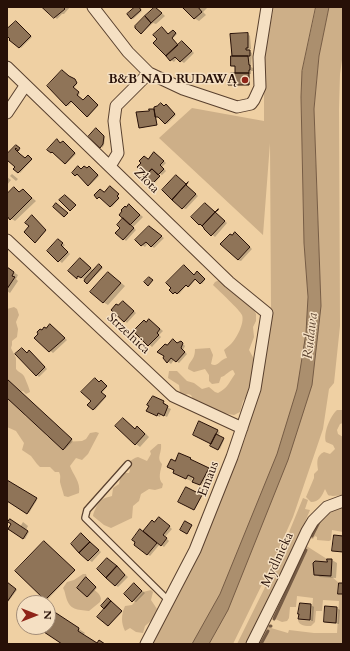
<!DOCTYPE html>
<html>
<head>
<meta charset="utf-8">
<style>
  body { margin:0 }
  #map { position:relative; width:350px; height:651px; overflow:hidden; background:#efd0a3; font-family:Cardo,serif }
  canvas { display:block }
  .frame { position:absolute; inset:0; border:8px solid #271007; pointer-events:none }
  .north { position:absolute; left:16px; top:595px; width:40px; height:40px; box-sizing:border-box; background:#f5e0c3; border:1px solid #a38d78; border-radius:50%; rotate:90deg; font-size:11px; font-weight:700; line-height:16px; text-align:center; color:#271007 }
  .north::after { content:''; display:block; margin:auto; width:14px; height:18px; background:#8f2418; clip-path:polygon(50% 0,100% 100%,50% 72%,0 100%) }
</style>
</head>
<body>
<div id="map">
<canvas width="350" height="651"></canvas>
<div class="frame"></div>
<div class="north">N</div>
</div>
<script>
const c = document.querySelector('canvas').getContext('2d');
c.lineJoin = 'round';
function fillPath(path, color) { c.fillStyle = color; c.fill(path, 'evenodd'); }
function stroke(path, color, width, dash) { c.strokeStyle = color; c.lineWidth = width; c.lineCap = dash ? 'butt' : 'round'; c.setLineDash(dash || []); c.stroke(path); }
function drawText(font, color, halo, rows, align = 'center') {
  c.font = font + ' Cardo,serif'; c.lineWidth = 3; c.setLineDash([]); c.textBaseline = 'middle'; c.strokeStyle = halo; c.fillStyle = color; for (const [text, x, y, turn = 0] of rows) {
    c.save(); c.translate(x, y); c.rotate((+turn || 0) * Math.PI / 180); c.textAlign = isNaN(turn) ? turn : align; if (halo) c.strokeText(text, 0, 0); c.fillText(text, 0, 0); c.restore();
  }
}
fillPath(new Path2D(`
  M 274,7 L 316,7 L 302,71 L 301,97 L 304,243 L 307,277 L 308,305 L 321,306 L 314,109 L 319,56 L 329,7 L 343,7 L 343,53 L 340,74 L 339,109 L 340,326 L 334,383 L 329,389 L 323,429 L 293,517 L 271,566 L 233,644 L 209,644 L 219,625 L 201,644 L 150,644 L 229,478 L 245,439 L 255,401 L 268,328 L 271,306 L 270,143 L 263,235 L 159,138 L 192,108 L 264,121 L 264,93 L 263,59 Z
  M 221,279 L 224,280 L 254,310 L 256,314 L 256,321 L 253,327 L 254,337 L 249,350 L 254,359 L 254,369 L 248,395 L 243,401 L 240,412 L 234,415 L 218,412 L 194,401 L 191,395 L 188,394 L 182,396 L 180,393 L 179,385 L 168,378 L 169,371 L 177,371 L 187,381 L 194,383 L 202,389 L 209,387 L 215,392 L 218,393 C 228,388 229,382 235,374 L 233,370 C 228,371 226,376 221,377 L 219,383 L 212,384 L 209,381 L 209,375 L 205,369 L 194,372 L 188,369 C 189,360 195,361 195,349 L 210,348 L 213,355 L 211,364 C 218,368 220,359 227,358 L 224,350 C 226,348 229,346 231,344 C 236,339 245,323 242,315 C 240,310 219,291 213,285 L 215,282 Z
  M 14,307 L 17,309 L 19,315 L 16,322 L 18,329 L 17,337 L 12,341 L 12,345 L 11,348 L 16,358 L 16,369 C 18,372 22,373 24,376 C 25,378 30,390 30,392 L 26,394 L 23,391 L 20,392 L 25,416 L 43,428 L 46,435 L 48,437 L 52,437 L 62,442 L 82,441 L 86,439 L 90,433 L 96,432 L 99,433 L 88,454 L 82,460 L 76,458 L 70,466 C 73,475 81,482 79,493 L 68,497 L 64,496 C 63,491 61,487 60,482 C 60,478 61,476 59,472 L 55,472 L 50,467 L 40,467 L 37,464 L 31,456 L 22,450 L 24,443 L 16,431 L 7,427 L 7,309 Z
  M 337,410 L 343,410 L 343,423 L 340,424 L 337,430 L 338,434 L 343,437 L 343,495 C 339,495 332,497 328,495 L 325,489 C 322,496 319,502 311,502 L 306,497 L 314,478 L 314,474 L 318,470 C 317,462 316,456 324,452 L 330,454 L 335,449 L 333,445 L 326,442 C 323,434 330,416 337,410 Z
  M 158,444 L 161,444 C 162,454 156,457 162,464 C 161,470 157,479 163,484 L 162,488 L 155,490 L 149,489 L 141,494 L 139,501 L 133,506 L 132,518 L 111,528 L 104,525 L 93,516 C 94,510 99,500 105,498 C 107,497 110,497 112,496 L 113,488 L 119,484 L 121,473 L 129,473 L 130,470 C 126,463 131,459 138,457 L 147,461 L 151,454 L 150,451 Z
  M 303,498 L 308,500 L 305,509 L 310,510 L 287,565 L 248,644 L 237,644 L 274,569 Z
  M 343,505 L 343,532 L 332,530 L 331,540 L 329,541 L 317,540 L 317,537 L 315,536 L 313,539 L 309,538 L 311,531 L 327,513 Z
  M 305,545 L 327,559 L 327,562 L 315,561 L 313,563 L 315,575 L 331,576 L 339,583 L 338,594 L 343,594 L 343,644 L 258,644 L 268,625 L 272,626 L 271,628 L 288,633 L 289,630 L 314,633 L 337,633 L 339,601 L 323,600 L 322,611 L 316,611 L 315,622 L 311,626 C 306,626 299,626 298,620 L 311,621 L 313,598 L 297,596 L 296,607 L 290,607 L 289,618 L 287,621 L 282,622 L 273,618 L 273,613 Z
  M 83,574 L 86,574 C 87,576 86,578 86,581 C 88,589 100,590 101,599 L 100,602 L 89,611 C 77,609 70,611 66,597 C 65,594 65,591 63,588 L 67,582 L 74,580 Z
  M 151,590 L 153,592 L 151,600 L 157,609 L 152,620 L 145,626 L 143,633 L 136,632 L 130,628 L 125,631 C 121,623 121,615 125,606 L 132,605 L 143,592 Z`), '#cdaf88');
const water = new Path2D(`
  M 316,7 L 329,7 L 319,56 L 314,109 L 321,306 L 312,385 L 288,460 L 228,610 L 209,644 L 192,644 L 220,594 L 277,454 L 297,389 L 306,333 L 308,297 L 304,243 L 301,97 L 302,71 Z`);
fillPath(water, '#ab8f6e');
stroke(water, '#765c45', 1);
fillPath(new Path2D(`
  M 44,7 L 70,7 L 64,14 L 62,14 L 57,19 Z
  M 136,7 L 138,7 L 142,11 L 133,19 L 128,14 Z
  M 188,7 L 208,7 L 203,12 L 206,15 L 199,21 L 194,18 Z
  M 156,8 L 165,16 L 156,24 L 153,23 L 142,33 L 141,33 Z
  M 17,23 L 32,37 L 21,48 L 10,40 L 11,39 L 7,35 L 7,32 Z
  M 174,31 L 177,34 L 172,39 L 178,46 L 182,42 L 185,44 L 194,53 L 184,63 L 177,58 L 174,62 L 171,60 L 169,35 Z
  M 248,34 L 250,36 L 251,49 L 249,49 L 249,51 L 252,53 L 251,67 L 253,68 L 253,71 L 251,71 L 251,74 L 249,74 L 250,85 L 230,85 L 229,84 L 238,74 L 236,68 L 232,66 L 231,35 Z
  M 70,78 L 76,81 L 77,84 L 74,88 L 80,94 L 78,96 L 84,101 L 89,97 L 98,106 L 88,117 L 73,101 L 68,106 L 67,105 Z
  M 167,106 L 176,115 L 167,124 L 160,117 L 156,117 L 157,125 L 139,127 L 137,113 L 154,110 Z
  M 97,130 L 105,137 L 104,145 L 102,148 Z
  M 58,141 L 61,144 L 64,142 L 76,154 L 66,164 L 53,152 L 52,153 L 49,150 Z
  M 17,147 L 20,150 L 20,151 L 17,148 L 15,151 L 25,159 L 29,157 L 32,160 L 20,173 L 14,169 L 16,167 L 7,158 L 7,156 Z
  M 155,153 L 166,163 L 162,167 L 166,171 L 162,175 L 155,171 L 155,172 L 160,177 L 154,184 L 146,177 L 148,160 Z
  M 90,168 L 99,176 L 90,185 L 78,174 L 77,176 L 73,173 Z
  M 12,174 L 18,179 L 16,181 L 10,176 Z
  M 7,177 L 11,180 L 7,185 Z
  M 179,178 L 198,196 L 186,209 L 183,208 Z
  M 14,188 L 20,193 L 23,190 L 36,201 L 15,221 L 7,216 L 7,196 Z
  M 111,188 L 119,195 L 117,197 L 119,199 L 112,207 L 101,197 L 98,198 L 102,191 L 104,193 Z
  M 205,204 L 227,223 L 215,237 L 193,217 Z
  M 129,205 L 143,217 L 133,227 L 136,230 L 126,241 L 124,239 L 121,228 L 127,208 Z
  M 33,217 L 46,231 L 36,242 L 30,226 Z
  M 152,229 L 164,238 L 154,248 L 148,243 L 145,247 L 142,245 Z
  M 238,235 L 252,249 L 241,261 L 238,260 Z
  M 61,242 L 65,245 L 63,247 L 70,254 L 62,263 L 48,251 Z
  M 83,260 L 94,271 L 100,266 L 103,268 L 88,283 L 81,277 L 79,278 L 76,277 Z
  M 185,267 L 195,276 L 198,273 L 205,280 L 202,284 L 196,279 L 189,287 L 187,285 L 179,294 L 177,292 L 175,294 L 171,290 Z
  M 7,268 L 18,275 L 16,279 L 18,281 L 10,293 L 7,291 Z
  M 109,273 L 125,286 L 108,305 L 103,302 Z
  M 126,304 L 136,313 L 127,323 L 125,321 Z
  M 150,320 L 163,331 L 159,335 L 161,337 L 152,347 L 135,331 Z
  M 50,325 L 67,340 L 53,353 L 36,338 L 40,334 L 38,332 L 44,328 L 47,329 Z
  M 173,340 L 178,344 L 181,342 L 185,346 L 183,350 L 187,354 L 179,363 L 174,360 L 171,364 L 164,358 L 166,356 L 168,346 Z
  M 22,349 L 28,353 L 30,351 L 32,353 L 47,369 L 39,377 L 37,375 Z
  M 7,380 L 73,441 L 65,449 L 7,397 Z
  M 102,382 L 107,387 L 102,393 L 106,397 L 95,410 L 89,405 L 92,401 L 100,383 Z
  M 150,401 L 163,402 L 166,404 L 165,406 L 171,409 L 167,417 L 161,414 L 160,417 L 147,411 Z
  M 123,419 L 136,429 L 137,428 L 142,430 L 149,437 L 140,447 L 136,444 Z
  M 200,422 L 220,432 L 218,437 L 224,440 L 220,449 L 211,445 L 212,444 Z
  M 175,463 L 208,468 L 213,471 L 204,487 L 194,481 L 195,478 L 193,477 L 191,481 L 178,475 Z
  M 7,481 L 37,500 L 29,513 L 7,500 Z
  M 186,489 L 202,496 L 195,509 L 180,501 Z
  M 162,520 L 172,529 L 165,537 L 169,541 L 164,547 L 160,544 L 150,556 L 147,554 L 143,532 L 152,522 L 155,523 Z
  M 23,522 L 28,526 L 26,530 L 29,532 L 25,539 L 9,529 L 13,523 L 20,527 Z
  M 84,536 L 101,552 L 92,562 L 89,560 Z
  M 45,543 L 75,571 L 47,600 L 16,571 Z
  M 328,560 L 332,560 L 337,563 L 336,578 L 320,577 L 315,574 L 328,563 Z
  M 110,561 L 128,577 L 118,587 L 115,585 Z
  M 87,579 L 97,588 L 88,597 L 87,596 Z
  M 7,583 L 17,590 L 8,602 L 7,601 Z
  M 134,584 L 145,593 L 136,602 L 133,601 Z
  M 109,600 L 122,612 L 109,626 L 105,609 Z
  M 301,604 L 311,605 L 314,607 L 313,621 L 302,620 L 299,619 Z
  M 326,607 L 337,608 L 340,610 L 339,624 L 328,623 L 325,622 Z
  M 59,616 L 85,633 L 83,635 L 97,644 L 64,644 L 44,627 L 48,627 L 48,621 Z`), '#0003');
stroke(new Path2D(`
  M 312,536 L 320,520
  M 274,619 L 306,550
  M 270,626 L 271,626
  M 261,644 L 268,631`), '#765c45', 3);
const building = new Path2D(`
  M 42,7 L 65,7 L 64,8 L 65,9 L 54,18 Z
  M 135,7 L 139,7 L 141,10 L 131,19 L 127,14 Z
  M 155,7 L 162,13 L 151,23 L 145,16 Z
  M 186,7 L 198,7 L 202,12 L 194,19 L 183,8 Z
  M 145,16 L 151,23 L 141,34 L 135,28 L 135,26 Z
  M 16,21 L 31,36 L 19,48 L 9,40 L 10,39 L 7,36 L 7,29 Z
  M 162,27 L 168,34 L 173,30 L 176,33 L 172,38 L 178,45 L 166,56 L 153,43 L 157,39 L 153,35 Z
  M 248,33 L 248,48 L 246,48 L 246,50 L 250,50 L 250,56 L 232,56 L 230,34 Z
  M 182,41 L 192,51 L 180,62 L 175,57 L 170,61 L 166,56 Z
  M 231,56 L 248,56 L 249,65 L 250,65 L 250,70 L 249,70 L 249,73 L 235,73 L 235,66 L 231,66 Z
  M 62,70 L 69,76 L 75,79 L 77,83 L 73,87 L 79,92 L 77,95 L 83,100 L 88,95 L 98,105 L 87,117 L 71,101 L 66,106 L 47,86 Z
  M 231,73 L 249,73 L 249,85 L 228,85 L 228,80 L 232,80 Z
  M 161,103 L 164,106 L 166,104 L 175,114 L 165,124 L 158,117 L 155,117 L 154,109 L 154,107 L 157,106 Z
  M 149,109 L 154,109 L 157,125 L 139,128 L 136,112 L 149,111 Z
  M 96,128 L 104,136 L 103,144 L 100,148 L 88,137 Z
  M 57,139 L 60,143 L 63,141 L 75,153 L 65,164 L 52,152 L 51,153 L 47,150 Z
  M 16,145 L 20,148 L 18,151 L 16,148 L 15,149 L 20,154 L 25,158 L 28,155 L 32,159 L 18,173 L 13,169 L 15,167 L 7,160 L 7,154 Z
  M 154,152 L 164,161 L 160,165 L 164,169 L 158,175 L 152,169 L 145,176 L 137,167 L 141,163 L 139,161 L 144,156 L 148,159 Z
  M 78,166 L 81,169 L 84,166 L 87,168 L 89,166 L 98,175 L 88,186 L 77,174 L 75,176 L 72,173 Z
  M 152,169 L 160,176 L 152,184 L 144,177 Z
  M 176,175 L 186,184 L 188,182 L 172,200 L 162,190 Z
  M 188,182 L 186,185 L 196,194 L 182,209 L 172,200 Z
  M 110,186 L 119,194 L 117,196 L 119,198 L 110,207 L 99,197 L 97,199 L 94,195 L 100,189 L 104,192 Z
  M 14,187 L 19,192 L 23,189 L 32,198 L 10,220 L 7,216 L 7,194 Z
  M 65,195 L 76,205 L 70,211 L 59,200 Z
  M 56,203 L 68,213 L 64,217 L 53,207 Z
  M 205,203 L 215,212 L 218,209 L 202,226 L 200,224 L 199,225 L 191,217 Z
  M 129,204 L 140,215 L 130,225 L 119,215 L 122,211 L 121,210 L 125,206 L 126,207 Z
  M 218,210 L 215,212 L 225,221 L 211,236 L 204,229 L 204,228 L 202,226 L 218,209 Z
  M 32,215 L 46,230 L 35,243 L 24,232 L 29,226 L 25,223 Z
  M 123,218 L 134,228 L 123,240 L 115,233 L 120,228 L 117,225 Z
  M 149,226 L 162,236 L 151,247 L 146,242 L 141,246 L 135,240 Z
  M 235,232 L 250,247 L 238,260 L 220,244 L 230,234 L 232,235 Z
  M 58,239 L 63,243 L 61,245 L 68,252 L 58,262 L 47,251 Z
  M 80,258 L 91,268 L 81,278 L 78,276 L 77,277 L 77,279 L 68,271 Z
  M 99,264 L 102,267 L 87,284 L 84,281 L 85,279 Z
  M 184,265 L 194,275 L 197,271 L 205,279 L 200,284 L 195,279 L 188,287 L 186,285 L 177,294 L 175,292 L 173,294 L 169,290 L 171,288 L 166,283 Z
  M 7,267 L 14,272 L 12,276 L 15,277 L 7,289 Z
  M 108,272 L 121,283 L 103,303 L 90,292 Z
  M 149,277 L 153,280 L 148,286 L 144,282 Z
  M 123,301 L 134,311 L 124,322 L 111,310 L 116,304 L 118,305 Z
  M 149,319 L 160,329 L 157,333 L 159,335 L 148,346 L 133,331 L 144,320 L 146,322 Z
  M 50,324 L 65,338 L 49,352 L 34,338 L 38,334 L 37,332 L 40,329 L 42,330 L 44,327 L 46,328 Z
  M 173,339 L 177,343 L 181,341 L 183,343 L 181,348 L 185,352 L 176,362 L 171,358 L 167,363 L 163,358 L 164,356 L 157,352 L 165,344 L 167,345 Z
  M 22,348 L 27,353 L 29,350 L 45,367 L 36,376 L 15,354 Z
  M 95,378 L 99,382 L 101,380 L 107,386 L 101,392 L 106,396 L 93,410 L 87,405 L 91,401 L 81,392 Z
  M 7,379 L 72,439 L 63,450 L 7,398 Z
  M 153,396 L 164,401 L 163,403 L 168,406 L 164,416 L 158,413 L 157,416 L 146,411 L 149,406 L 147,405 Z
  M 123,418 L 135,429 L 137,426 L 145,434 L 135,445 L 115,426 Z
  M 199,421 L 218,430 L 211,444 L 193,435 Z
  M 216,434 L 224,438 L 218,450 L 210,446 Z
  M 179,453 L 191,458 L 190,459 L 209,468 L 200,485 L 192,482 L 194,478 L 188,475 L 186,479 L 173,473 L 174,470 L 167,467 L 171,459 L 175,461 Z
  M 7,480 L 37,498 L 27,514 L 7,501 Z
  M 186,487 L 202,495 L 194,510 L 178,502 Z
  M 159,517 L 170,526 L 163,535 L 167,538 L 161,546 L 143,531 L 152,520 L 154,522 Z
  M 10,519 L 28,531 L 23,539 L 8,529 L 11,524 L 8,522 Z
  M 185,521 L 192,525 L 187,534 L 180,530 Z
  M 140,529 L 157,543 L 147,555 L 134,545 L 135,542 L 132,540 Z
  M 81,533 L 90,542 L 79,553 L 71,544 Z
  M 334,535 L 343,536 L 343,552 L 332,551 Z
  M 44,541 L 75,570 L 45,600 L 15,571 Z
  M 90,542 L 99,550 L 88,561 L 79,553 Z
  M 107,558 L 117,566 L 106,578 L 97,569 Z
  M 327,559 L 332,559 L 331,576 L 314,575 L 313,563 L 315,561 L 327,562 Z
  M 117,566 L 125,575 L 115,586 L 106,578 Z
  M 86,577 L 96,587 L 87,597 L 77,588 Z
  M 7,582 L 16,589 L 7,602 Z
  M 134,583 L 142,591 L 132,602 L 124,594 Z
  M 339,583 L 343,583 L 343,594 L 338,594 Z
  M 108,598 L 111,601 L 104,609 L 101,606 Z
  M 111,601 L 122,611 L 108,626 L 97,617 Z
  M 300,603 L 311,604 L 310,620 L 298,619 L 299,614 L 298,614 Z
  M 325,606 L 337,607 L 336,623 L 324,622 Z
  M 53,611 L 79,628 L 78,631 L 97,643 L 99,640 L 105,644 L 62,644 L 41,630 L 43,627 L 48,627 L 48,619 Z`);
fillPath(building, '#8f7458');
stroke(building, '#271007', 1);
const service = new Path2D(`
  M 128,464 L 87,510 L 85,518 L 169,601`);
const minor = new Path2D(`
  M 93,7 L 128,52 L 149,73 L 183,89 L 237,107 L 251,104 L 254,100 L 260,87 L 259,57 L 267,7
  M 7,67 L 229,282 L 267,313 L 255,389 L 232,457 L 195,550 L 146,644
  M 7,113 L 25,86
  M 110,166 L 118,153 L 114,121 L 116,106 L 149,73
  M 7,240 L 173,396 L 242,428
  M 252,644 L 284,580 L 307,531 L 313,521 L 327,507 L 343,501`);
stroke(service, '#59402e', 8);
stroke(minor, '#59402e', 13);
stroke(service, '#f5e0c3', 5.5);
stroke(minor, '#f5e0c3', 11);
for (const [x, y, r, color] of [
  [245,80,4,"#8f2418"]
]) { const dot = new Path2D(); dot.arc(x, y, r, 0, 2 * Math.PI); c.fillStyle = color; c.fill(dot); stroke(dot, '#f5e0c3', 1.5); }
drawText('bold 13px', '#271007', '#f5e0c3', [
  ["B&B NAD RUDAWĄ",237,80]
], 'right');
drawText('13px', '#271007', '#f5e0c3', [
  ["Złota",146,181,45],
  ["Strzelnica",128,334,43],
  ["Emaus",209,479,-69],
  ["Mydlnicka",278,560,-65]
]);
drawText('italic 14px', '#5c4330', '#f5e0c3', [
  ["Rudawa",311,336,-83]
]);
</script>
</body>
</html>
